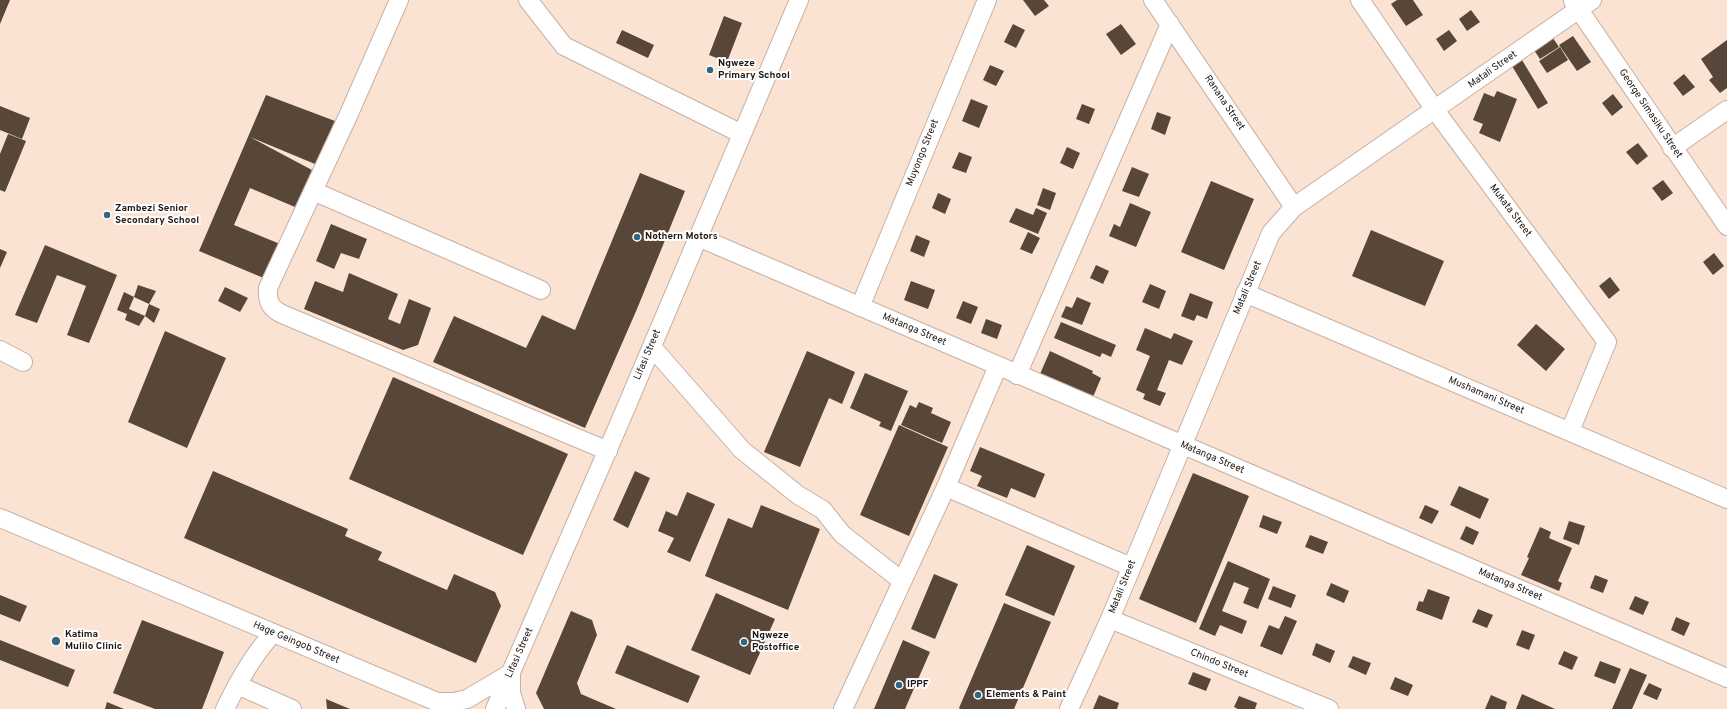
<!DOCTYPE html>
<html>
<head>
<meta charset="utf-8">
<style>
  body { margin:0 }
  canvas { display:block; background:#fae3d3 }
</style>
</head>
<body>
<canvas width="1727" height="709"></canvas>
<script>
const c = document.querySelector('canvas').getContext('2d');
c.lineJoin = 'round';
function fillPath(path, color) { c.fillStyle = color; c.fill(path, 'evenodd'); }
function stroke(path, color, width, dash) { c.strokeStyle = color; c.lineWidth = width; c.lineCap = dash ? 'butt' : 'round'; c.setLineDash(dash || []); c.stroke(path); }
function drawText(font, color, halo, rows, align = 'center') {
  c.font = font + ' Overpass,sans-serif'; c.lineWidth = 4; c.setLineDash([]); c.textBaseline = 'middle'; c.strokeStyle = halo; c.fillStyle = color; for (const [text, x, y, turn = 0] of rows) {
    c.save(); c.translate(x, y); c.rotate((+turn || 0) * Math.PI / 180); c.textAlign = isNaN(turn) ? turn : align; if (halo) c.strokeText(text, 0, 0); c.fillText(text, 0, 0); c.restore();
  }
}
fillPath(new Path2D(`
  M 0,0 L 10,0 L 0,24 Z
  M 1023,0 L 1044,0 L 1049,6 L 1035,16 Z
  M 1397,0 L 1413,0 L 1423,15 L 1406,26 L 1391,4 Z
  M 1471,10 L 1480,22 L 1467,31 L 1459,19 Z
  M 724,16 L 742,23 L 727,62 L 709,55 Z
  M 1013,24 L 1025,30 L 1016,48 L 1004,42 Z
  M 1121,24 L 1136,44 L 1121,55 L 1106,34 Z
  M 622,30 L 654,45 L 648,58 L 616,43 Z
  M 1449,30 L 1457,41 L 1444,51 L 1436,39 Z
  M 1573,36 L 1591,62 L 1577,71 L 1559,45 Z
  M 1553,38 L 1559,47 L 1540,59 L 1534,50 Z
  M 1727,40 L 1727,88 L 1720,93 L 1709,80 L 1713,77 L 1701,59 Z
  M 1560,47 L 1568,60 L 1547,73 L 1539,61 Z
  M 1522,60 L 1548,103 L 1538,109 L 1512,66 Z
  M 990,65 L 1004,71 L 996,86 L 983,80 Z
  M 1684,74 L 1695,87 L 1683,96 L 1673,83 Z
  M 1497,91 L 1517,99 L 1500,142 L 1479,133 L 1483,124 L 1473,120 L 1484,93 L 1494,97 Z
  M 1613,94 L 1623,107 L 1612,116 L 1602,103 Z
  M 266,95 L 335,121 L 315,164 L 250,137 L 312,170 L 295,207 L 250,188 L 234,225 L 280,244 L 266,279 L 199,251 Z
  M 971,99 L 988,106 L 979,128 L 962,121 Z
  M 1082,104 L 1095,109 L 1089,124 L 1076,119 Z
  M 0,106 L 30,118 L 22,139 L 0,130 Z
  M 1157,112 L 1171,117 L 1165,135 L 1151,129 Z
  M 8,134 L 26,141 L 5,192 L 0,190 L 0,154 Z
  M 1638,143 L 1648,156 L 1637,165 L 1626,152 Z
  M 1067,147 L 1080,153 L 1073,169 L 1060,163 Z
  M 959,152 L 972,157 L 966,173 L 952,168 Z
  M 1132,167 L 1149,174 L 1139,197 L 1122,191 Z
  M 640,173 L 685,191 L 637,309 L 585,428 L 433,362 L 454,316 L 526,348 L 542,315 L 575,330 Z
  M 1663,180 L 1673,193 L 1662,201 L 1652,188 Z
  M 1211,181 L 1254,199 L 1224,270 L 1181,252 Z
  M 1043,188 L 1056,193 L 1050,210 L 1037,205 Z
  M 938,193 L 951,199 L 945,214 L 932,208 Z
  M 1130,203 L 1151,212 L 1136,247 L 1109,236 L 1114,224 L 1120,227 Z
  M 1016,208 L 1033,215 L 1036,208 L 1047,213 L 1038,234 L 1009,222 Z
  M 331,224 L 367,239 L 359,259 L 341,253 L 334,269 L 316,261 Z
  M 1371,230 L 1444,261 L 1425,306 L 1352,276 Z
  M 1028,232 L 1040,238 L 1032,254 L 1020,249 Z
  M 916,235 L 930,241 L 924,257 L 910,251 Z
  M 45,245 L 117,275 L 89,343 L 67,335 L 86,286 L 57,275 L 37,323 L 15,315 Z
  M 0,249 L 7,252 L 0,268 Z
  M 1714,253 L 1724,266 L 1713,275 L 1703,262 Z
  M 1096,265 L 1109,271 L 1103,284 L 1090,278 Z
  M 349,273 L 398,294 L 388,319 L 400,324 L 409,299 L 431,308 L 418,345 L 403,350 L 304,309 L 315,281 L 343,292 Z
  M 1610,277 L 1620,290 L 1609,299 L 1599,286 Z
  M 911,281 L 935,290 L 928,309 L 904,300 Z
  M 1150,284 L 1166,291 L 1159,309 L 1142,302 Z
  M 138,285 L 156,291 L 149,304 L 134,297 Z
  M 225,287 L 248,298 L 240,312 L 218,301 Z
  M 124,292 L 134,297 L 129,309 L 145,316 L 139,326 L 125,320 L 127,314 L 117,310 Z
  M 1190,293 L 1213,302 L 1207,319 L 1197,315 L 1194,321 L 1181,316 Z
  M 1077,297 L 1091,303 L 1082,325 L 1061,317 L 1066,306 L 1072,308 Z
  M 963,301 L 978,307 L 971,324 L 956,318 Z
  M 149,304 L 160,309 L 154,323 L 145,316 Z
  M 986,319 L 1002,325 L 997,339 L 981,333 Z
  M 1061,322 L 1116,345 L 1111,357 L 1102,353 L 1100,357 L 1054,338 Z
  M 1536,324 L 1565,349 L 1546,371 L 1517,345 Z
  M 1145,328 L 1171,339 L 1174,333 L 1193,341 L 1182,365 L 1169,360 L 1157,390 L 1166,393 L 1160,406 L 1143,399 L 1145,394 L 1136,390 L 1150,356 L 1136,350 Z
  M 165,331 L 226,358 L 187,448 L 128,422 Z
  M 807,351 L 855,372 L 842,404 L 829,398 L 800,467 L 764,452 Z
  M 1050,351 L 1093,371 L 1092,373 L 1101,378 L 1093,397 L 1040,374 Z
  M 865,373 L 908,391 L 891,431 L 879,426 L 881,422 L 850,408 Z
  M 393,377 L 568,454 L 523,555 L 349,479 Z
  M 919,402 L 933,408 L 931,413 L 951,422 L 942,443 L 901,425 L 910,405 L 916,408 Z
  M 899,425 L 948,447 L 909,536 L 860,515 Z
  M 980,447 L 1045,474 L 1035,498 L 1011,488 L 1007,498 L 977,486 L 982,476 L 970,471 Z
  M 213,471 L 348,529 L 345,536 L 382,552 L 378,560 L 447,590 L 454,574 L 495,592 L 501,606 L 476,663 L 184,538 Z
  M 635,471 L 650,478 L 628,528 L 613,520 Z
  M 1193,473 L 1249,496 L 1196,623 L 1139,599 Z
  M 1459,486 L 1489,499 L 1480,519 L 1450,505 Z
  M 687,492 L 715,504 L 690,562 L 667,552 L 674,538 L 658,531 L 666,511 L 677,516 Z
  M 761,505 L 820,529 L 788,610 L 705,576 L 728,518 L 752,528 Z
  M 1425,505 L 1439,511 L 1432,524 L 1419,518 Z
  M 1263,515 L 1282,522 L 1277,534 L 1259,527 Z
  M 1569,521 L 1585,526 L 1579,545 L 1563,539 Z
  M 1466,526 L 1479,532 L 1473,545 L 1460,539 Z
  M 1540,527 L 1551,532 L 1549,538 L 1572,548 L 1558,581 L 1562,583 L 1559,591 L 1521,575 L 1529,558 L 1527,557 Z
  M 1310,535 L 1328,542 L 1323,554 L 1305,547 Z
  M 1027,545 L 1075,566 L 1054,616 L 1005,595 Z
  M 1228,561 L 1270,579 L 1258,609 L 1243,603 L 1249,588 L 1234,582 L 1222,611 L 1247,621 L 1242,634 L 1220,625 L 1215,636 L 1199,629 Z
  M 934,574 L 958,584 L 935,639 L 911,629 Z
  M 1595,575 L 1608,580 L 1603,593 L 1590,588 Z
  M 1331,583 L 1349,591 L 1344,603 L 1326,595 Z
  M 1273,586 L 1296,595 L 1291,608 L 1268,599 Z
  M 1428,589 L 1450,597 L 1442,620 L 1416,610 L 1419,601 L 1423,602 Z
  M 716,593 L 775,619 L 750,675 L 691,650 Z
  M 0,595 L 27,606 L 20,622 L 0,614 Z
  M 1635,596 L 1649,602 L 1643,615 L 1629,609 Z
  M 1004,603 L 1051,622 L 1014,709 L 960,709 L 959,708 Z
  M 1478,609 L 1493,615 L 1487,628 L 1472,622 Z
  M 571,611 L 592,620 L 597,635 L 577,683 L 581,694 L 616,709 L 544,709 L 536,693 Z
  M 1285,616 L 1297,621 L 1282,655 L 1260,646 L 1269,625 L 1279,629 Z
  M 1676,617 L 1690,623 L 1684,636 L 1671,630 Z
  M 142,620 L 224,652 L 202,709 L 155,709 L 113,693 Z
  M 1522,630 L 1535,635 L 1529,650 L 1516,645 Z
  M 0,640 L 75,670 L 68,687 L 0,660 Z
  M 903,640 L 930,652 L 905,709 L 874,709 Z
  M 1316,643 L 1335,651 L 1330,663 L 1312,655 Z
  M 627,645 L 700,676 L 688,703 L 615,673 Z
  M 1564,651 L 1578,657 L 1572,670 L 1558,664 Z
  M 1353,656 L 1371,663 L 1366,675 L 1348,667 Z
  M 1600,661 L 1621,669 L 1615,684 L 1594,676 Z
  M 1630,668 L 1647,675 L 1632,709 L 1612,709 Z
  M 1193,672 L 1211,679 L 1206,691 L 1188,684 Z
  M 1395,677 L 1413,685 L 1408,696 L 1390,689 Z
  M 1649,683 L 1662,689 L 1657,700 L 1643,694 Z
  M 1522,694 L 1555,709 L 1516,709 Z
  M 1099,695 L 1119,703 L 1117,709 L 1093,709 Z
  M 1491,695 L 1507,702 L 1505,709 L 1485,709 Z
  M 1239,696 L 1257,703 L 1255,709 L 1238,709 L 1234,707 Z
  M 326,699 L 350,709 L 327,709 Z
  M 107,702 L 124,709 L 105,709 Z`), '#584639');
const minor = new Path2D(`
  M 399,0 L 348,116 L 268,288 C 267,301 270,308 282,314 L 608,451
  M 528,0 L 564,46 L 742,134
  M 1153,0 L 1294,207
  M 1360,0 L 1435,110 L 1607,342 L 1570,431
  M 1573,1 L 1727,226
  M 1672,148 L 1727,110
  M 313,191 L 541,290
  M 698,237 L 1727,678
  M 1245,293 L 1727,499
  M 860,307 L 987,0
  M 652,347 L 742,450 L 798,495 L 823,510 L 842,534 L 902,581
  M 0,350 L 23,362
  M 1017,375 L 1170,24
  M 946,487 L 1131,567
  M 0,518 L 454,709
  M 1110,619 L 1329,709
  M 237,685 L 292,709
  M 438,702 L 453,702 L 467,699 L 511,673 L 511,693 L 516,709
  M 225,709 C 237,684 250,660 268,639
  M 495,709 L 619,424 L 799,0
  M 843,709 L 946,487 L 998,366
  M 1069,709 L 1110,619 L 1271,233 L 1294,207 L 1592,0`);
stroke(minor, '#c7b1a2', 20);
stroke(minor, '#fff', 18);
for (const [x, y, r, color] of [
  [710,70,4,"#336683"],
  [107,215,4,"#336683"],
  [637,237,4,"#336683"],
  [56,641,5,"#336683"],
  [744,642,4,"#336683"],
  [899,685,4,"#336683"],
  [978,695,4,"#336683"]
]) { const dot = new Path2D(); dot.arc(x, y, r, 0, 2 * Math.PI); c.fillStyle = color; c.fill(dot); stroke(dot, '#fff', 1.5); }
drawText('bold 10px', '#1f1712', '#fff', [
  ["Ngweze",718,64],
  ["Primary School",718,76],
  ["Zambezi Senior",115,209],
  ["Secondary School",115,221],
  ["Nothern Motors",645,237],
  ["Katima",65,635],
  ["Mulilo Clinic",65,647],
  ["Ngweze",752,636],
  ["Postoffice",752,648],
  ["IPPF",907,685],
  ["Elements & Paint",986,695]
], 'left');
drawText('10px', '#1f1712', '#fff', [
  ["Matali Street",1493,70,-35],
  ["Ranana Street",1224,103,56],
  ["George Simasiku Street",1650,114,56],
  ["Muyongo Street",923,153,-68],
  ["Mukata Street",1510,211,53],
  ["Matali Street",1248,288,-67],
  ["Matanga Street",914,330,23],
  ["Lifasi Street",648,355,-67],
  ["Mushamani Street",1486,396,23],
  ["Matanga Street",1212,458,23],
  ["Matanga Street",1510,585,23],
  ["Matali Street",1123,587,-68],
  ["Hage Geingob Street",296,643,23],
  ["Lifasi Street",520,653,-66],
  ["Chindo Street",1219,664,22]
]);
</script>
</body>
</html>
